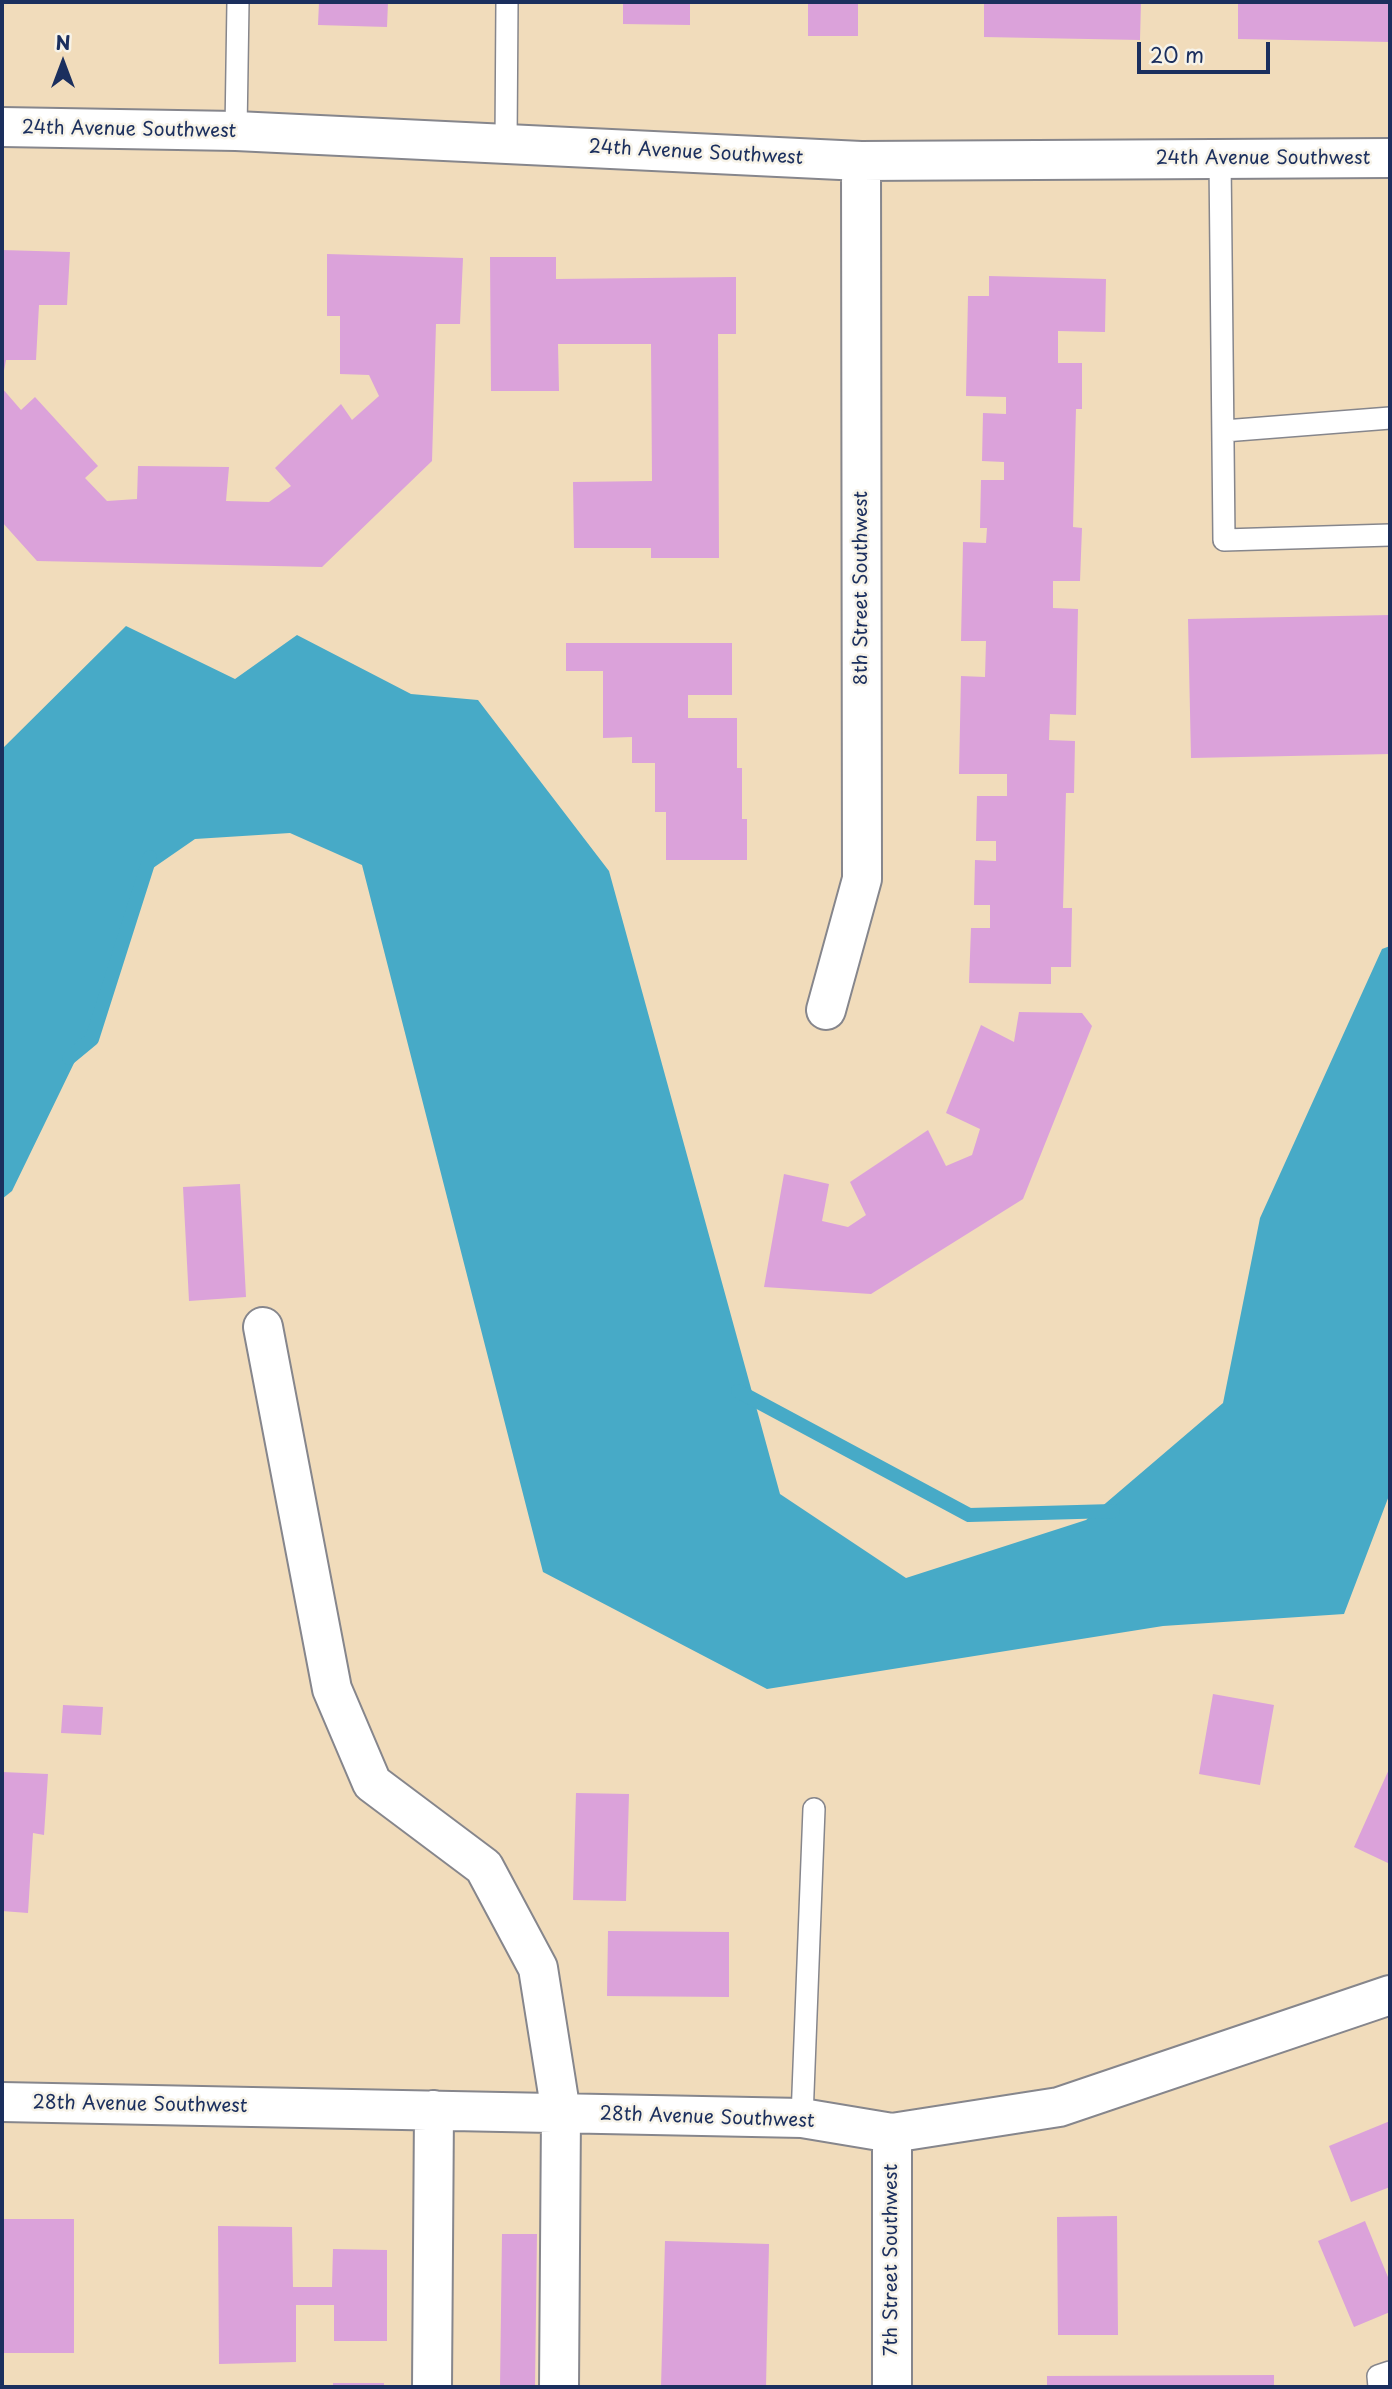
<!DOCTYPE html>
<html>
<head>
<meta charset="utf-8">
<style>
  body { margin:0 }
  #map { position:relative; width:1392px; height:2389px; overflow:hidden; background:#f1dcbb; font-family:"Playpen Sans",sans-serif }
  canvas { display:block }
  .frame { position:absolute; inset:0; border:4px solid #1b2f5e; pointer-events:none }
  .north { position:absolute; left:28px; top:28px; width:70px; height:70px; -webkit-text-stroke:5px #f7f3e8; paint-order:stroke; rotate:0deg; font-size:19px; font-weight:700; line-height:28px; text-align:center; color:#1b2f5e }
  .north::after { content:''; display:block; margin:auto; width:24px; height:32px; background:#1b2f5e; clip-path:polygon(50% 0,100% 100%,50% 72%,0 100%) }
  .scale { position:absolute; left:1137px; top:42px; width:133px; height:32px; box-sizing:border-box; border:4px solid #1b2f5e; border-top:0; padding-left:9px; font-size:21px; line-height:24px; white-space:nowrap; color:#1b2f5e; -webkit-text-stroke:5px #f7f3e8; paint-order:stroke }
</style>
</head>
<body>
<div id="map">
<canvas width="1392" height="2389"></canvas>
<div class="frame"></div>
<div class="north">N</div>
<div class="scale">20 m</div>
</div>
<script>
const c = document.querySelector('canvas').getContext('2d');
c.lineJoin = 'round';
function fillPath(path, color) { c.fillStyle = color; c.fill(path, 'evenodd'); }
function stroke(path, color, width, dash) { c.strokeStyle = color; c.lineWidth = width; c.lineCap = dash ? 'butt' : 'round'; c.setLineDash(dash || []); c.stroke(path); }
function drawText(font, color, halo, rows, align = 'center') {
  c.font = font + ' "Playpen Sans",sans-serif'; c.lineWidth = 5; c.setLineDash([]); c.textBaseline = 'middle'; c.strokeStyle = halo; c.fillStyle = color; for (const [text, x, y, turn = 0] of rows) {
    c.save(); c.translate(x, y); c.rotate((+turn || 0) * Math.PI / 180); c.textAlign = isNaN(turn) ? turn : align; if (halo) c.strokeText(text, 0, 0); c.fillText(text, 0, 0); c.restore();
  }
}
fillPath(new Path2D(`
  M 126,626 L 235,679 L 297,635 L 411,694 L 478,700 L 609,871 L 780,1494 L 906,1578 L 1086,1520 L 1223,1403 L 1260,1218 L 1382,949 L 1390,946 L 1390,1493 L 1344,1614 L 1163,1626 L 767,1689 L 543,1572 L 362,865 L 290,833 L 195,839 L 140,877 L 92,1026 L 12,1191 L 2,1199 L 2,749 Z`), '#47aac7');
stroke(new Path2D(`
  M 69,1058 L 92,1039 L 150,857
  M 738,1391 L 969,1515 L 1113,1511`), '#47aac7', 14);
fillPath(new Path2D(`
  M 319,2 L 388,2 L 387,27 L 318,25 Z
  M 623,2 L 690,2 L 690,25 L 623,24 Z
  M 808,2 L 858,2 L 858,36 L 808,36 Z
  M 984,2 L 1141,2 L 1140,40 L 984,37 Z
  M 1238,2 L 1390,2 L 1390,42 L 1238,39 Z
  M 2,250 L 70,252 L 67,305 L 39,305 L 36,360 L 6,360 L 3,376 Z
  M 327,254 L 463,258 L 460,324 L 436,324 L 432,461 L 322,567 L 37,561 L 2,522 L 2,388 L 21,410 L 35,397 L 98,466 L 85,478 L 107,501 L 137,499 L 138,466 L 229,467 L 226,501 L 269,502 L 291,486 L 275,468 L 341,404 L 352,420 L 379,396 L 369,375 L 340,374 L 340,316 L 327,316 Z
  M 490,257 L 556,257 L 556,279 L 736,277 L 736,334 L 718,334 L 719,558 L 651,558 L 651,548 L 574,548 L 573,482 L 652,481 L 651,344 L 558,344 L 559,391 L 491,391 Z
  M 989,276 L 1106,279 L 1105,332 L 1058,331 L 1058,363 L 1082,363 L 1082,409 L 1076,409 L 1073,527 L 1082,528 L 1080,581 L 1053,581 L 1053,608 L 1078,609 L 1076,715 L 1050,714 L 1049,740 L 1075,741 L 1074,793 L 1066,793 L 1063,908 L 1072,908 L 1071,967 L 1051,967 L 1051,984 L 969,983 L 971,928 L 990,928 L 990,905 L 974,905 L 975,860 L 996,861 L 996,841 L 976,841 L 977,796 L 1007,796 L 1007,774 L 959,774 L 961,676 L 985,677 L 986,641 L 961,641 L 963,542 L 986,543 L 987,528 L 980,528 L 981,480 L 1004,480 L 1004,462 L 982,461 L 983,413 L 1006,414 L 1006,397 L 966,396 L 968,296 L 989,296 Z
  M 1390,615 L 1390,754 L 1191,758 L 1188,619 Z
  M 566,643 L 732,643 L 732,695 L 688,695 L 688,718 L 737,718 L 737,768 L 742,768 L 742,819 L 747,819 L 747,860 L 666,860 L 666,812 L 655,812 L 655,763 L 632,763 L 632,737 L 603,738 L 603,671 L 566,671 Z
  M 1019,1012 L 1082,1013 L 1092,1026 L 1023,1199 L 871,1294 L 764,1287 L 784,1174 L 829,1184 L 822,1221 L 848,1227 L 866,1215 L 850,1182 L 928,1130 L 946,1166 L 972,1155 L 980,1129 L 946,1113 L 981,1025 L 1014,1042 Z
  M 240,1184 L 246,1297 L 189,1301 L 183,1187 Z
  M 1213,1694 L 1274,1705 L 1260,1785 L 1199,1774 Z
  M 63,1705 L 103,1707 L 101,1735 L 61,1733 Z
  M 1390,1767 L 1390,1864 L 1354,1847 Z
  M 2,1772 L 48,1774 L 44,1835 L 33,1833 L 28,1913 L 2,1911 Z
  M 576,1793 L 629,1794 L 626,1901 L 573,1900 Z
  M 608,1931 L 729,1932 L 729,1997 L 607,1996 Z
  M 1390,2121 L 1390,2187 L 1351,2202 L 1329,2146 Z
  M 1117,2216 L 1118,2335 L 1058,2335 L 1057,2217 Z
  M 2,2219 L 74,2219 L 74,2353 L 2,2353 Z
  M 1365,2221 L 1390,2282 L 1390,2312 L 1354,2327 L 1318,2241 Z
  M 218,2226 L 292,2227 L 293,2287 L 332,2287 L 333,2249 L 387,2250 L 387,2341 L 334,2341 L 334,2305 L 296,2305 L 296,2362 L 219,2364 Z
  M 502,2234 L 537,2234 L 535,2387 L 500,2387 Z
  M 665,2241 L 769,2244 L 766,2387 L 661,2387 Z
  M 1274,2375 L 1274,2387 L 1047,2387 L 1047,2376 Z
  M 333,2383 L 384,2383 L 384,2387 L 333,2387 Z`), '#dba2da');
const lane = new Path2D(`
  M 236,131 L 238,2
  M 506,143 L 507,2
  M 1220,159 L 1224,540 L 1390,535
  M 1224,431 L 1390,418
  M 802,2118 L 814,1809
  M 1379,2387 L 1378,2376 L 1390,2372`);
const street = new Path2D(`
  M 2,127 L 236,131 L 861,161 L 1390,158
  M 826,1010 L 862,879 L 861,161
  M 263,1327 L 332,1689 L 372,1783 L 484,1867 L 538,1968 L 561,2113 L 559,2387
  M 2,2102 L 802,2118 L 892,2133 L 1059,2107 L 1390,1995
  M 432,2387 L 434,2110
  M 892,2387 L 892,2133`);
stroke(lane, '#86868c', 24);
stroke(street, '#86868c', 42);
stroke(lane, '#fff', 21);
stroke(street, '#fff', 38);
drawText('19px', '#1b2f5e', '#f7f3e8', [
  ["24th Avenue Southwest",129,130,1],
  ["24th Avenue Southwest",696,153,3],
  ["24th Avenue Southwest",1263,159],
  ["8th Street Southwest",862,588,-90],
  ["28th Avenue Southwest",140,2105,1],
  ["28th Avenue Southwest",707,2118,2],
  ["7th Street Southwest",892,2260,-90]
]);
</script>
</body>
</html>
